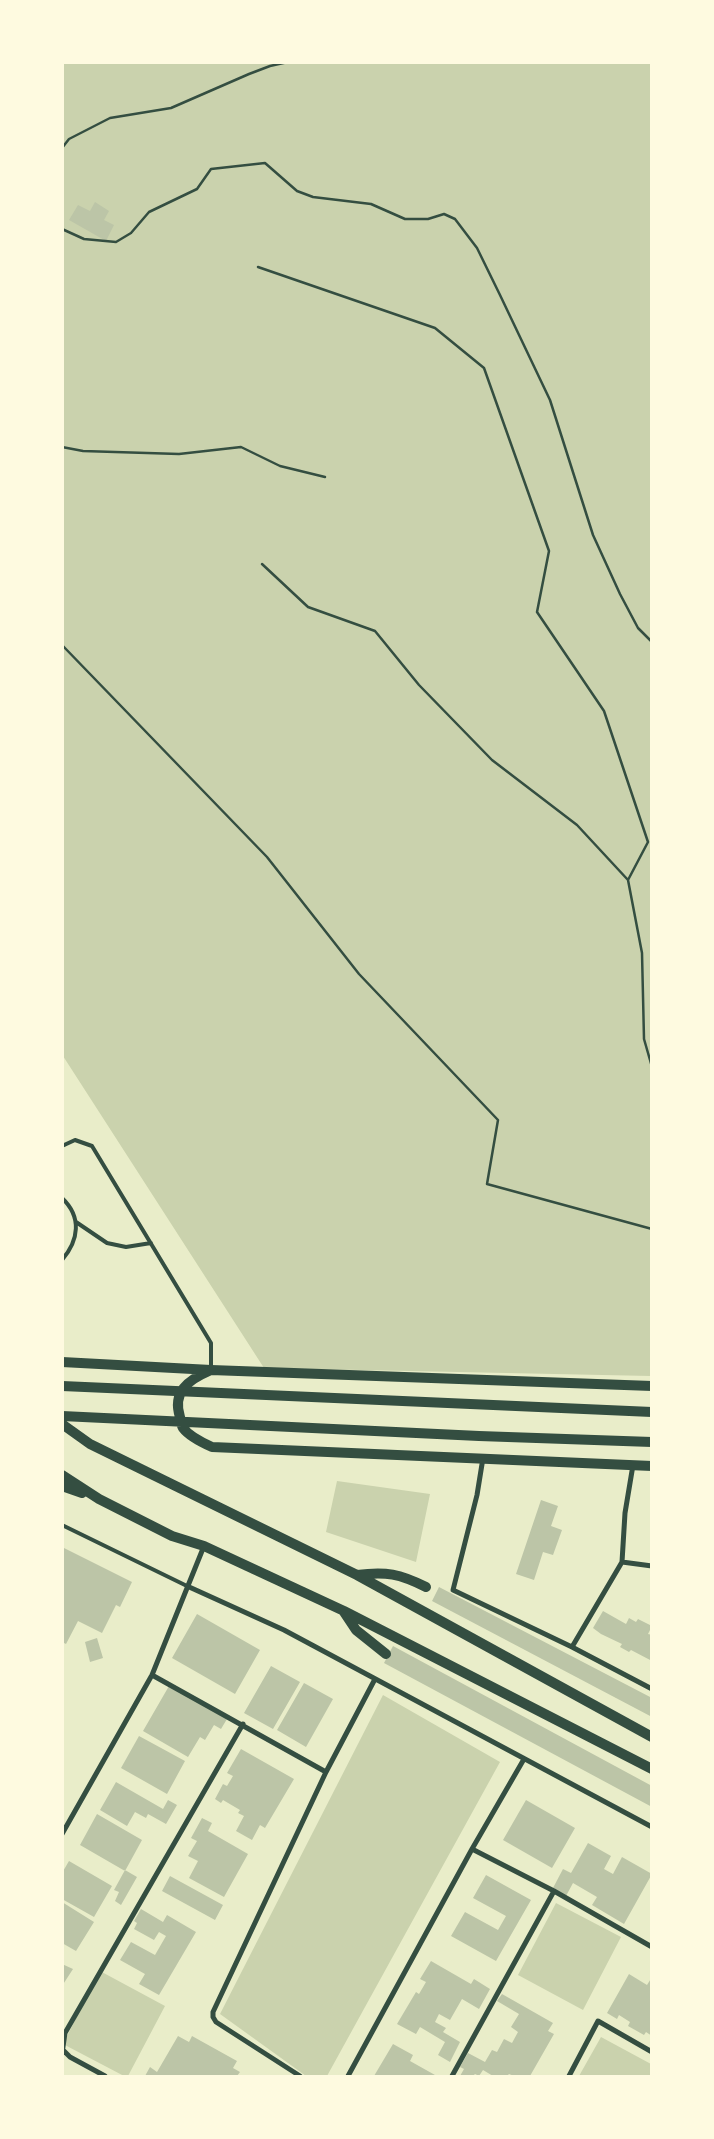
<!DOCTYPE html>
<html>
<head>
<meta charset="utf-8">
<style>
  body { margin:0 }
  #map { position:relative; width:714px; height:2139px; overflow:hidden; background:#e9edc9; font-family:Inter,sans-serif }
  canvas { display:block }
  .frame { position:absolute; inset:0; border:64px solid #fefae0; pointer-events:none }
</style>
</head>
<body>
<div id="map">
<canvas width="714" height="2139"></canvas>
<div class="frame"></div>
</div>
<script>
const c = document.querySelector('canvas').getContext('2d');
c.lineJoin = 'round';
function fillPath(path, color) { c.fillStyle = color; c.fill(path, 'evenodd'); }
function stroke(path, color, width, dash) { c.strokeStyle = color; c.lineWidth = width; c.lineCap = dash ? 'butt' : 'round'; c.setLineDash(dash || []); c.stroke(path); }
fillPath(new Path2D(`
  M 62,63 L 651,63 L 651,1376 L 264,1368 L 63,1056 Z
  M 337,1481 L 430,1494 L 416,1562 L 326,1532 Z
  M 383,1695 L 500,1762 L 327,2076 L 306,2076 L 220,2014 Z
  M 556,1903 L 621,1937 L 583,2010 L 518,1975 Z
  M 100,1971 L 165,2006 L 128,2076 L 124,2076 L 63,2044 Z
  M 601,2037 L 651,2064 L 651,2076 L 579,2076 Z`), '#cad2ad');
fillPath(new Path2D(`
  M 95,202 L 109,211 L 104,220 L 114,225 L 106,241 L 69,220 L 78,205 L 90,211 Z
  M 541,1500 L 558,1506 L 551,1526 L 562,1530 L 553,1555 L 543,1552 L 534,1580 L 516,1574 Z
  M 62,1547 L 132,1582 L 120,1607 L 116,1605 L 102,1633 L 78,1621 L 66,1644 L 62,1642 Z
  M 439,1587 L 652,1698 L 652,1717 L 432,1601 Z
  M 603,1611 L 626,1624 L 629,1618 L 636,1622 L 638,1619 L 652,1626 L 648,1634 L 652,1635 L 652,1661 L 631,1650 L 629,1652 L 620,1647 L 622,1644 L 601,1634 L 593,1628 Z
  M 197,1614 L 260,1650 L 235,1694 L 172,1658 Z
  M 97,1638 L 103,1658 L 90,1662 L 85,1642 Z
  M 393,1646 L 652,1786 L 652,1807 L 384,1663 Z
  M 271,1666 L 300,1682 L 273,1729 L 244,1713 Z
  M 304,1683 L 333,1699 L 306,1747 L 277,1730 Z
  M 169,1686 L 227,1719 L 221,1729 L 214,1725 L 205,1740 L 200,1737 L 188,1757 L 143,1731 Z
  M 139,1736 L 185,1761 L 167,1794 L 121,1768 Z
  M 241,1749 L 294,1779 L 265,1828 L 260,1825 L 252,1840 L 236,1831 L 244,1816 L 238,1813 L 240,1810 L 223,1800 L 221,1803 L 215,1799 L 223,1784 L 227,1786 L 233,1776 L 227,1773 Z
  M 116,1782 L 163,1809 L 168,1800 L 177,1805 L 166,1824 L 148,1814 L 146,1818 L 135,1812 L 127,1826 L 100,1810 Z
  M 526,1800 L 575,1828 L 552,1868 L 503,1840 Z
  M 97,1814 L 142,1840 L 125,1871 L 80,1845 Z
  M 202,1818 L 212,1823 L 208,1831 L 248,1854 L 224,1897 L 189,1878 L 198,1861 L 188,1856 L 197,1841 L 191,1838 Z
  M 588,1843 L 611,1856 L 604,1869 L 613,1874 L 622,1857 L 652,1874 L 624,1924 L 592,1905 L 597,1897 L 573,1883 L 566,1896 L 553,1888 L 563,1869 L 571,1873 Z
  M 69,1861 L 112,1886 L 94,1917 L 62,1899 L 62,1873 Z
  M 125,1870 L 137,1877 L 121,1905 L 115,1901 L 119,1892 L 114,1890 Z
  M 486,1875 L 531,1900 L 496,1961 L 451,1936 L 465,1912 L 498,1930 L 506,1916 L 473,1898 Z
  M 170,1876 L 223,1905 L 215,1920 L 162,1891 Z
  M 62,1902 L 94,1922 L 76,1951 L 62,1943 Z
  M 141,1909 L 163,1922 L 167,1915 L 196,1932 L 159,1995 L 139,1984 L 145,1974 L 120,1960 L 131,1942 L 155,1955 L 166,1936 L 159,1932 L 154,1940 L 134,1929 L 137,1923 L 134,1921 Z
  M 431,1961 L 471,1984 L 474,1979 L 490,1989 L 479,2009 L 462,1999 L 450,2020 L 439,2014 L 435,2022 L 446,2028 L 443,2032 L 460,2042 L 450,2062 L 438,2055 L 445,2042 L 420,2027 L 416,2034 L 397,2024 L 416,1992 L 419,1994 L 426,1982 L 420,1979 Z
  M 62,1964 L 73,1969 L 62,1986 Z
  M 629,1974 L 647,1985 L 652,1977 L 652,2036 L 646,2032 L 644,2035 L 628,2026 L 630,2022 L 619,2015 L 617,2019 L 607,2013 Z
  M 502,1994 L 553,2023 L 548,2031 L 554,2034 L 530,2076 L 514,2076 L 509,2074 L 507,2076 L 493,2076 L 483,2070 L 479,2076 L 475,2074 L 473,2076 L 460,2076 L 464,2069 L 460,2067 L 468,2053 L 485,2062 L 492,2050 L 497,2052 L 504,2039 L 512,2043 L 518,2032 L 511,2027 L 519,2014 L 497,2001 Z
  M 178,2036 L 189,2042 L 192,2036 L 237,2061 L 233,2068 L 240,2072 L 237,2076 L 145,2076 L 150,2067 L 157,2072 Z
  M 393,2044 L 413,2055 L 410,2061 L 435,2075 L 434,2076 L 374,2076 Z`), '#bcc5a7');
stroke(new Path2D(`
  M 62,148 L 69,139 L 110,118 L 171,108 L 249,74 L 270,66 L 288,62
  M 62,229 L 84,239 L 116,242 L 131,233 L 149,212 L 197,189 L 211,169 L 265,163 L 297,191 L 313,197 L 371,204 L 405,219 L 428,219 L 444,214 L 455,219 L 477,248 L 500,295 L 550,400 L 593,535 L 620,594 L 638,628 L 652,642
  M 258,267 L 435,328 L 484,368 L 549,551 L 537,612 L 604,711 L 648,842 L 628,880
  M 62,447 L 83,451 L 179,454 L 241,447 L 280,466 L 325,477
  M 262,564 L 308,607 L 375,631 L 419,685 L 492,760 L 577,825 L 628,880 L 642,953 L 644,1039 L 652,1067
  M 62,645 L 267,857 L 359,974 L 498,1120 L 487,1184 L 652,1229`), '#344e41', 2.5);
stroke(new Path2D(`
  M 62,1146 L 75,1140 L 92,1146 L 211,1343 L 211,1368
  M 62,1198 C 82,1217 79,1240 62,1260
  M 76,1222 L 107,1243 L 126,1247 L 151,1243
  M 62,1525 L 187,1586`), '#344e41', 4);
stroke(new Path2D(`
  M 483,1458 L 477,1495 L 453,1590 L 572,1647 L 652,1689
  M 622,1562 L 652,1566
  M 187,1586 L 284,1630 L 652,1827
  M 572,1647 L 622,1562 L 625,1513 L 633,1465
  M 152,1675 L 326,1772
  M 62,1834 L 152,1675 L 204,1546
  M 472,1849 L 554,1891 L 652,1947
  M 62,2049 L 70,2057 L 105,2076
  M 62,2054 L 65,2033 L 243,1724
  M 300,2076 L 216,2022 L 213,2017 L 213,2012 L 326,1772 L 375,1679
  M 348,2076 L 472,1849 L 524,1759
  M 452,2076 L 554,1891
  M 569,2076 L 598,2021 L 652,2052`), '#344e41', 5);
stroke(new Path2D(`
  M 62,1362 L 211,1370 L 652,1386
  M 209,1371 C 188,1380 172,1392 180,1417 C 181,1420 181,1425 183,1428 C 189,1436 203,1443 212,1447 L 652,1466
  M 62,1386 L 652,1412
  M 62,1416 L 479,1436 L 652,1442
  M 62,1424 L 90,1444 L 357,1575 L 652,1737
  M 62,1475 L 99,1499 L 172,1536 L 204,1546 L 344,1611 L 652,1769
  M 62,1486 L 82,1493
  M 357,1575 C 386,1571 400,1574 426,1587
  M 344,1612 L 356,1630 L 386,1654`), '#344e41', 10);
</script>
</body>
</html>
